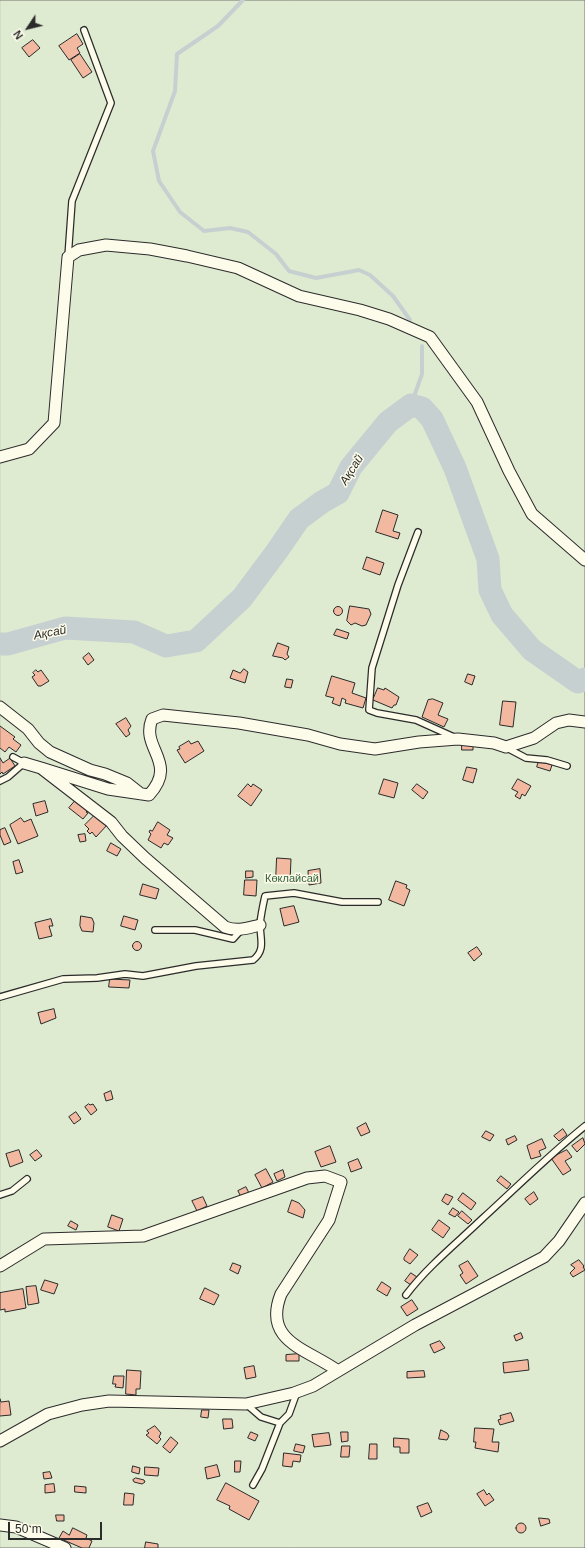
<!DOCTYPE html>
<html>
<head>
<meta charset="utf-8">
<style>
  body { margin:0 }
  #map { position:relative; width:585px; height:1548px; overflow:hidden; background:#fdfbea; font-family:Arial,sans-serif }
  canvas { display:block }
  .north { position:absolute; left:8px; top:8px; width:40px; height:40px; -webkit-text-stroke:3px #fdfbea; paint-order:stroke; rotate:235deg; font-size:11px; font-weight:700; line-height:16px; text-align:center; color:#2b2b2b }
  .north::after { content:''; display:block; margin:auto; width:14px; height:18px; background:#2b2b2b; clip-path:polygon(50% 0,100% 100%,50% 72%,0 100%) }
  .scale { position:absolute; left:8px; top:1522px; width:94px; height:18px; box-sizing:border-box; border:2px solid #2b2b2b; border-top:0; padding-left:5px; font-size:12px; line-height:14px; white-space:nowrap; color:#2b2b2b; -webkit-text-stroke:3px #fdfbea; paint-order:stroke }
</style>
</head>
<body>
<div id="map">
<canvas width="585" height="1548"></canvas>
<div class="north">N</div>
<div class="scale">50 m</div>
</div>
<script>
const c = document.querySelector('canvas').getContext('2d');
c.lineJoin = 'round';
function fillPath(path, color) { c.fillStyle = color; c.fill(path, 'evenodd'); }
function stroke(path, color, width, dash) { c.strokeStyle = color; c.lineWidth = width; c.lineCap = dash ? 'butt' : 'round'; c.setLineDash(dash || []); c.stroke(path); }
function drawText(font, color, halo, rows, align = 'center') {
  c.font = font + ' Arial,sans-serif'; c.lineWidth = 3; c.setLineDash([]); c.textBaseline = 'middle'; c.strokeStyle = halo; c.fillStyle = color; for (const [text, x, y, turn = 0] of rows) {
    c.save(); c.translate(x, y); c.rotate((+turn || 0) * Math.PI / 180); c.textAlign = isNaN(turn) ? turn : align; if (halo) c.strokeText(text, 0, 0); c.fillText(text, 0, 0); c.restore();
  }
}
const green = new Path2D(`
  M 0,0 L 585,0 L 585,1548 L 0,1548 Z`);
fillPath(green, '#deebd1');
stroke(green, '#74746e', 1);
stroke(new Path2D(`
  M 243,0 L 218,26 L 177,54 L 175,91 L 153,151 L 159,181 L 180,212 L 204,231 L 230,228 L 248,232 L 276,254 L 289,271 L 316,278 L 359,270 L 370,275 L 393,296 L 410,320
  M 411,405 L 422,374 L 422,346`), '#c7d0d0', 4);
stroke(new Path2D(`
  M 0,644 L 8,644 L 65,628 L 134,632 L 166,646 L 196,641 L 242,598 L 277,551 L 299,519 L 322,502 L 338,493 L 351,467 L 388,422 L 411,405 L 422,408 L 432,419 L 455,468 L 488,559 L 490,590 L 502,615 L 532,650 L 578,682 L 585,679`), '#c7d0d0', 23);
const building = new Path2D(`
  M 77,34 L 83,44 L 77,48 L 80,53 L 69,60 L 59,46 Z
  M 33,40 L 40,48 L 29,57 L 22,48 Z
  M 80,54 L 92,72 L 83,78 L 71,60 Z
  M 383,510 L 398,515 L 393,531 L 400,533 L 398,539 L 376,532 Z
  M 367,557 L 384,563 L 380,575 L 363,569 Z
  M 350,606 L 369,609 L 371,614 L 366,625 L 362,626 L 355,623 L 351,625 L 347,621 Z
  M333.5 611a4.5 4.5 0 1 1 9 0a4.5 4.5 0 1 1-9 0Z
  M 337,629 L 349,633 L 347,639 L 334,635 Z
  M 278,643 L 289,647 L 287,654 L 289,657 L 285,660 L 283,658 L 273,656 Z
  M 89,653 L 94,660 L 88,665 L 83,658 Z
  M 244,669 L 248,672 L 245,683 L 230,678 L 233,670 L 240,673 Z
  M 36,670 L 38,672 L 41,670 L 49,681 L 41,686 L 38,686 L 32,677 L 35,675 L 33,673 Z
  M 468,674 L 475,676 L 472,685 L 465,682 Z
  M 332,676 L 355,683 L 352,693 L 366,698 L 363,708 L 345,703 L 346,700 L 342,698 L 340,706 L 332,703 L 334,698 L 326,696 Z
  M 287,679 L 293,680 L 291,688 L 285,687 Z
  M 378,688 L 384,690 L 385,688 L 399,697 L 396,705 L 394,705 L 392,708 L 373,700 Z
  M 433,699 L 443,703 L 438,715 L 448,719 L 444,727 L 422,717 L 428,700 Z
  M 503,701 L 516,702 L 513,727 L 500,725 Z
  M 126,718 L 131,726 L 128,730 L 130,734 L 126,737 L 116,724 Z
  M 0,726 L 15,737 L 13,739 L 21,745 L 16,752 L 9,747 L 5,752 L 0,748 Z
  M 189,741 L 191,744 L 198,741 L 204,751 L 185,763 L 177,750 L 180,749 L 179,747 Z
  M 462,743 L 473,744 L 473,750 L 462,750 Z
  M 0,758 L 3,763 L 10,758 L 15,766 L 3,774 L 2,772 L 0,774 Z
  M 539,761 L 552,765 L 550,771 L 537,767 Z
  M 467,767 L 477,769 L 473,783 L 463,780 Z
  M 384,779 L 398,783 L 394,798 L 379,794 Z
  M 518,779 L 531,786 L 525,796 L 522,794 L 520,799 L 515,796 L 518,792 L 512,789 Z
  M 248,784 L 251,787 L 253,784 L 262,790 L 251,806 L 238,796 Z
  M 417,784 L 428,792 L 423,799 L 412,790 Z
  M 76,800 L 88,810 L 86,812 L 88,813 L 83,819 L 69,808 Z
  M 45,801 L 48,812 L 36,816 L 33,804 Z
  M 97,813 L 108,824 L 96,837 L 92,832 L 90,834 L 87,831 L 89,829 L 85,825 Z
  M 21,818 L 24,822 L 31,819 L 38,836 L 18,844 L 10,825 Z
  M 158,822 L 170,830 L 167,835 L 173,838 L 168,845 L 164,843 L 161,848 L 148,840 L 151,834 L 149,832 L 150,830 L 152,831 Z
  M 5,828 L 11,842 L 4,845 L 0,835 L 0,830 Z
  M 85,834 L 86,841 L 80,842 L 78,835 Z
  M 111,843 L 121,849 L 117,856 L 107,851 Z
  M 277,858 L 291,859 L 290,881 L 276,880 Z
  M 19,860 L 23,872 L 16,874 L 13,862 Z
  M 320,869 L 321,883 L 309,885 L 308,871 Z
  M 246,871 L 253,871 L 253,877 L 246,878 Z
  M 245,880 L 257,880 L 256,896 L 244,895 Z
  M 396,881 L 407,885 L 406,888 L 410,890 L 404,906 L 389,900 Z
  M 143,884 L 159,889 L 156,899 L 140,895 Z
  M 294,906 L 299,922 L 284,926 L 280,909 Z
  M 81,916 L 92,918 L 94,923 L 93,932 L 82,931 L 80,926 Z
  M 124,916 L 138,920 L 135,930 L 121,926 Z
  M 51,919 L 53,926 L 49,926 L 52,936 L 39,939 L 35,923 Z
  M132.5 946a4.5 4.5 0 1 1 9 0a4.5 4.5 0 1 1-9 0Z
  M 477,947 L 482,954 L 474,961 L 468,953 Z
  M 110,979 L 130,980 L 129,988 L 109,987 Z
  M 54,1009 L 56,1018 L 41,1024 L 38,1013 Z
  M 111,1091 L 113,1099 L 106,1101 L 104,1094 Z
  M 89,1104 L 90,1105 L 93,1104 L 97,1110 L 91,1115 L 85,1107 Z
  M 76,1112 L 81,1119 L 74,1124 L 69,1117 Z
  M 366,1123 L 370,1132 L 361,1136 L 357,1128 Z
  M 563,1129 L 567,1135 L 559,1141 L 554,1136 Z
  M 486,1131 L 494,1135 L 490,1141 L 482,1137 Z
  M 515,1136 L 517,1140 L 508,1145 L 506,1140 Z
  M 583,1138 L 585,1144 L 577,1152 L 572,1146 Z
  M 542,1139 L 546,1148 L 539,1151 L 541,1156 L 531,1159 L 527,1146 Z
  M 330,1146 L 336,1162 L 321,1167 L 315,1152 Z
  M 19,1150 L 23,1162 L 10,1167 L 6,1154 Z
  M 37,1150 L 42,1156 L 35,1161 L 30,1155 Z
  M 567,1150 L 572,1157 L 565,1161 L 571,1170 L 563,1175 L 551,1158 Z
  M 358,1159 L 362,1168 L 351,1172 L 348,1163 Z
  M 266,1169 L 273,1182 L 262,1188 L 255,1175 Z
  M 283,1170 L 285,1177 L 277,1181 L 274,1174 Z
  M 501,1176 L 511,1184 L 507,1189 L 497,1181 Z
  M 246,1187 L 249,1193 L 241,1197 L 238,1191 Z
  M 534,1192 L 538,1199 L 530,1205 L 525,1199 Z
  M 463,1193 L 476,1203 L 471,1210 L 458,1200 Z
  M 446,1194 L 453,1197 L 448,1205 L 442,1201 Z
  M 203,1197 L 207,1206 L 197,1211 L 192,1201 Z
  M 292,1200 L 299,1203 L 305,1210 L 303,1218 L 288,1212 Z
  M 453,1208 L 459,1212 L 455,1217 L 449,1214 Z
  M 462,1211 L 472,1220 L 468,1224 L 458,1216 Z
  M 112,1215 L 123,1219 L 119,1231 L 108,1227 Z
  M 439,1220 L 450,1228 L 443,1238 L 432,1230 Z
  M 71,1221 L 78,1225 L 76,1230 L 68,1226 Z
  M 410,1249 L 418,1255 L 410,1264 L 404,1260 L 404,1258 Z
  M 579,1260 L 584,1266 L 583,1267 L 585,1270 L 573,1277 L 570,1273 L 575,1268 L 571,1265 Z
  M 468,1261 L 478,1276 L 466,1284 L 460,1275 L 463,1273 L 459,1266 Z
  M 233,1263 L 241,1266 L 238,1274 L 230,1270 Z
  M 411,1273 L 417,1277 L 411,1285 L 405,1281 Z
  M 45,1280 L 58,1284 L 54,1294 L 41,1290 Z
  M 382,1282 L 391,1288 L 387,1296 L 377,1290 Z
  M 36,1286 L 39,1303 L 28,1305 L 26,1287 Z
  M 205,1288 L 219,1295 L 214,1305 L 200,1299 Z
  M 23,1289 L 26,1308 L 5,1312 L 5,1309 L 0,1310 L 0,1293 Z
  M 412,1300 L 418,1309 L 407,1316 L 401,1307 Z
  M 521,1333 L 523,1338 L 516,1341 L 514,1336 Z
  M 440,1341 L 445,1348 L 434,1353 L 430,1345 Z
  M 299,1354 L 299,1361 L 286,1361 L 286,1355 Z
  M 528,1360 L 529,1370 L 504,1373 L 503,1363 Z
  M 254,1366 L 256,1377 L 246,1379 L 244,1368 Z
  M 127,1370 L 141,1371 L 140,1389 L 136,1389 L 136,1395 L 126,1394 Z
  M 424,1371 L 425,1377 L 407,1378 L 407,1372 Z
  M 114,1376 L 124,1376 L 123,1388 L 115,1387 L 116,1384 L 113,1384 Z
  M 0,1399 L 1,1402 L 9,1401 L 11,1415 L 0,1416 Z
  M 202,1410 L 209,1410 L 208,1418 L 201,1417 Z
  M 511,1413 L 514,1421 L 500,1425 L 498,1420 L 501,1419 L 500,1416 Z
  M 223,1419 L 232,1419 L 233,1428 L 224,1429 Z
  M 155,1426 L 161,1433 L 159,1437 L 161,1439 L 157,1444 L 146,1435 L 149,1433 L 147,1431 Z
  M 475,1428 L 494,1429 L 492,1442 L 499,1442 L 498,1452 L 475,1448 L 476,1442 L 474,1442 Z
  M 441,1430 L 447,1433 L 449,1436 L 447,1440 L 439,1439 Z
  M 251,1432 L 258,1435 L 255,1441 L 248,1438 Z
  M 341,1432 L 348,1432 L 348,1441 L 342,1442 Z
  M 329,1433 L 331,1445 L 314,1447 L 312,1435 Z
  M 171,1437 L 178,1443 L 170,1453 L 163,1447 Z
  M 394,1438 L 409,1439 L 409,1453 L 400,1453 L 400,1447 L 394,1447 Z
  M 296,1444 L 305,1446 L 303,1453 L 294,1451 Z
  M 370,1444 L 377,1444 L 377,1459 L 369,1459 Z
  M 342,1446 L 350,1446 L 349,1457 L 341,1457 Z
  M 284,1453 L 301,1455 L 300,1462 L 293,1461 L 292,1467 L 283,1466 Z
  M 235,1461 L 241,1461 L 240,1472 L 235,1472 Z
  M 217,1465 L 220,1476 L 207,1479 L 205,1468 Z
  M 133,1466 L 140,1468 L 139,1474 L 132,1472 Z
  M 145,1467 L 159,1468 L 158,1476 L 145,1475 Z
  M 50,1472 L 52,1478 L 44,1479 L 43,1473 Z
  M 136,1478 L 144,1480 L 145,1482 L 142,1484 L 134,1482 L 133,1480 Z
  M 226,1483 L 259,1501 L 249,1520 L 229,1509 L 230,1506 L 217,1500 Z
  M 54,1484 L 55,1492 L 45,1493 L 45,1485 Z
  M 75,1486 L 86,1487 L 86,1493 L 75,1492 Z
  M 484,1490 L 487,1495 L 489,1493 L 494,1500 L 485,1506 L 477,1494 Z
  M 125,1493 L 134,1494 L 133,1505 L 124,1505 Z
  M 428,1503 L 432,1512 L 421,1517 L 417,1507 Z
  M 56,1515 L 64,1515 L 64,1521 L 57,1521 Z
  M 539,1518 L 549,1519 L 550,1523 L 541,1526 Z
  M516 1528a5 5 0 1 1 10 0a5 5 0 1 1-10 0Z
  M 73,1528 L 87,1535 L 86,1538 L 92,1541 L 89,1548 L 82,1548 L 59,1538 L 63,1531 L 69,1535 Z
  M 146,1542 L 158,1544 L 158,1548 L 145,1548 Z`);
fillPath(building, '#f2b8a0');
stroke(building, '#2b2b2b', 1);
const service = new Path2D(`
  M 68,257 L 72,201 L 111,103 L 84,30
  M 418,532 L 398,585 L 372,668 L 369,710 L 377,713 L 416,720 L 456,738
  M 507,748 L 526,758 L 547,760 L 567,766
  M 0,781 L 8,777 L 24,763 L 13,757
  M 155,930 L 195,930 L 233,939 L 241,930
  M 0,997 L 63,979 L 97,978 L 125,974 L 143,976 L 196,966 L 253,960 C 266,950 260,939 260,924 C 261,915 263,905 265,896 L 294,893 L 342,902 L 378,902
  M 0,1195 L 12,1191 L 27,1179
  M 406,1295 C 428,1266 457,1243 483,1218 C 517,1187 549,1155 585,1126
  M 246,1404 L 261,1417 L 280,1423 L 289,1414 L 297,1392
  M 253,1485 L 262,1469 L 280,1423`);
const minor = new Path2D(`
  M 0,457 L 29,449 L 54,423 L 68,257 L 79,250 L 106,245 L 150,249 L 187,256 L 238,268 L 299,296 L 360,310 L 389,319 L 430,337 L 477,402 L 509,471 L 532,514 L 585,560
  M 0,707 L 28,729 L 39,743 L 50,752 L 90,770 L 105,774 L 127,783 L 141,794
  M 24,763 L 41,768 L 111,822 L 122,836 L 145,858 L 225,927 C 238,932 247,928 260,925
  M 41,768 L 108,789 L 149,795 C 179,762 140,749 152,719 L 163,715 L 239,723 L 308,735 L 340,744 L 375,749 L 419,742 L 458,739 L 494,743 L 506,747 L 534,738 L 556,723 L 569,720 L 585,722
  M 0,1266 L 44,1239 L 143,1236 L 307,1178 L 325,1176 L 341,1182 L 329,1220 L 281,1294 C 262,1342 308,1349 338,1371
  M 0,1441 L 48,1414 L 82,1405 L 109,1401 L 246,1404 L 294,1393 L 313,1386 L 415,1325 L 544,1257 L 559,1241 L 585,1203
  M 0,1525 L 16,1527 L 65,1548`);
stroke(service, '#2b2b2b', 8);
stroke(minor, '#2b2b2b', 13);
stroke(service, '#fdfbea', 5.5);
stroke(minor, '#fdfbea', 11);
drawText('11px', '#34623c', '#fdfbea', [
  ["Көклайсай",292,879]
]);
drawText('italic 12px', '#2b2b2b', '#fdfbea', [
  ["Ақсай",352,470,-58],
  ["Ақсай",50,633,-11]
]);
</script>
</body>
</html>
